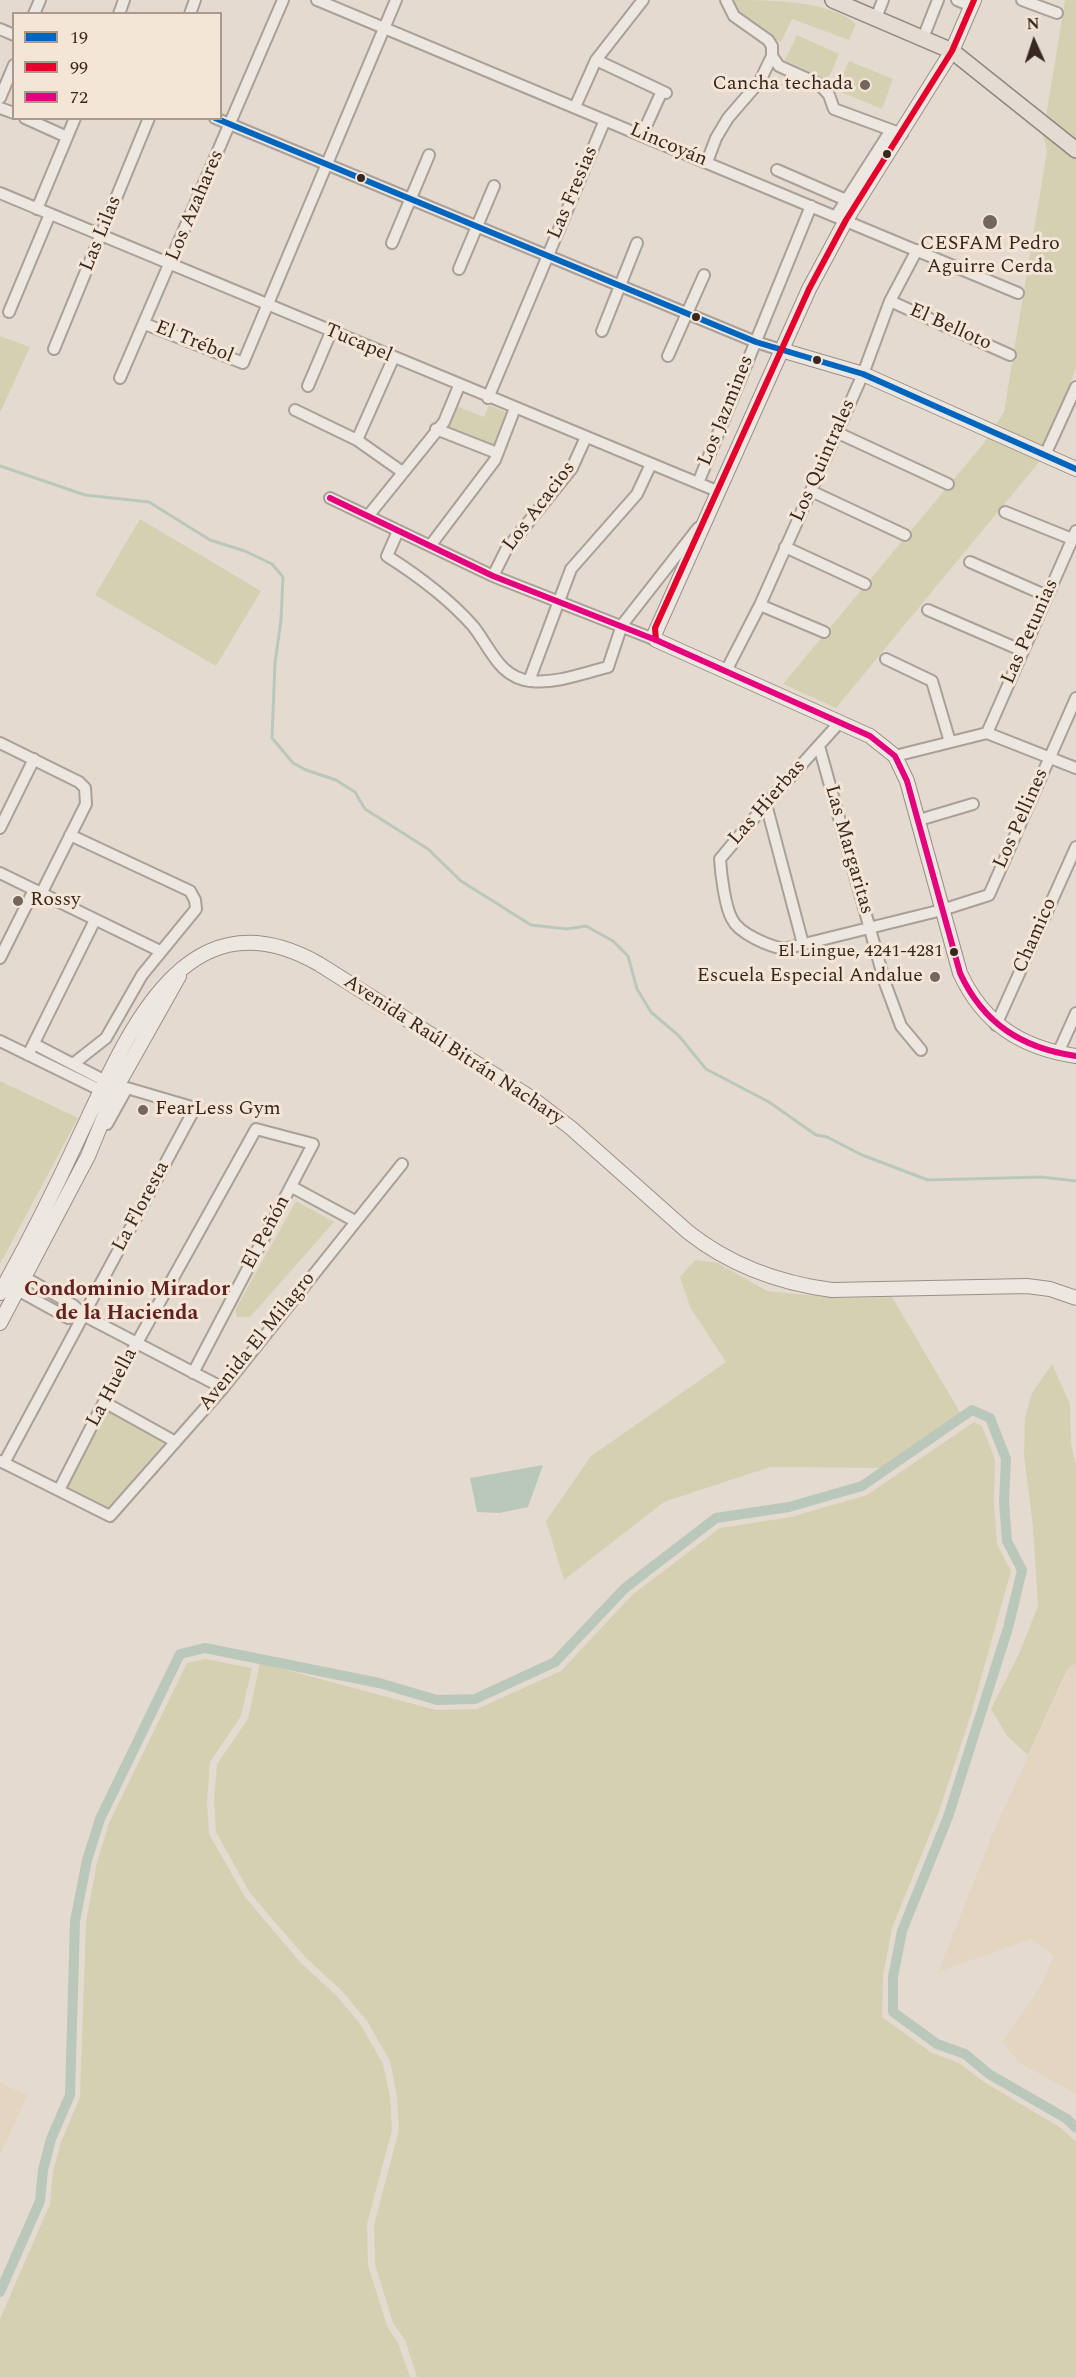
<!DOCTYPE html>
<html>
<head>
<meta charset="utf-8">
<style>
  body { margin:0 }
  #map { position:relative; width:1076px; height:2377px; overflow:hidden; background:#e5dacf; font-family:Spectral,serif }
  canvas { display:block }
  .legend { position:absolute; left:12px; top:12px; width:210px; height:108px; box-sizing:border-box; background:#f4e6d6; border:2px solid #a99a8d; margin:0; padding:8px 10px; list-style:none; font-size:18px; color:#382720 }
  .legend li { display:flex; align-items:center; gap:12px; height:30px }
  .legend b { width:30px; border:2px solid #a99a8d }
  .north { position:absolute; left:1004px; top:12px; width:60px; height:60px; -webkit-text-stroke:4px #f4e6d6; paint-order:stroke; rotate:357deg; font-size:16px; font-weight:700; line-height:24px; text-align:center; color:#382720 }
  .north::after { content:''; display:block; margin:auto; width:21px; height:27px; background:#382720; clip-path:polygon(50% 0,100% 100%,50% 72%,0 100%) }
</style>
</head>
<body>
<div id="map">
<canvas width="1076" height="2377"></canvas>
<ul class="legend">
<li><b style="height:8px;background:#0065bd"></b>19</li>
<li><b style="height:8px;background:#e4002b"></b>99</li>
<li><b style="height:8px;background:#e5007d"></b>72</li>
</ul>
<div class="north">N</div>
</div>
<script>
const c = document.querySelector('canvas').getContext('2d');
c.lineJoin = 'round';
function fillPath(path, color) { c.fillStyle = color; c.fill(path, 'evenodd'); }
function stroke(path, color, width, dash) { c.strokeStyle = color; c.lineWidth = width; c.lineCap = dash ? 'butt' : 'round'; c.setLineDash(dash || []); c.stroke(path); }
function drawText(font, color, halo, rows, align = 'center') {
  c.font = font + ' Spectral,serif'; c.lineWidth = 6; c.setLineDash([]); c.textBaseline = 'middle'; c.strokeStyle = halo; c.fillStyle = color; for (const [text, x, y, turn = 0] of rows) {
    c.save(); c.translate(x, y); c.rotate((+turn || 0) * Math.PI / 180); c.textAlign = isNaN(turn) ? turn : align; if (halo) c.strokeText(text, 0, 0); c.fillText(text, 0, 0); c.restore();
  }
}
fillPath(new Path2D(`
  M 1076,1663 L 1076,2094 L 1020,2063 L 1002,2042 L 1038,1991 L 1054,1956 L 1031,1939 L 938,1972 L 993,1833 L 1068,1670 Z
  M 0,2083 L 27,2095 L 0,2155 Z`), '#e3d5c0');
fillPath(new Path2D(`
  M 731,0 C 769,0 829,0 856,24 L 849,40 L 792,19 L 781,42 C 762,31 740,21 731,0 Z
  M 1065,0 L 1076,0 L 1076,368 L 1039,462 L 836,708 L 783,684 L 984,443 L 1004,412 L 1047,151 L 1043,135 Z
  M 797,35 L 839,54 L 828,80 L 785,60 Z
  M 849,61 L 893,79 L 882,109 L 836,90 Z
  M 0,336 L 30,347 L 0,413 Z
  M 454,405 L 484,417 L 489,405 L 506,412 L 493,446 L 445,428 Z
  M 140,519 L 261,591 L 216,666 L 95,595 Z
  M 0,1081 L 78,1118 L 0,1264 Z
  M 296,1201 L 334,1222 L 250,1317 L 237,1317 L 235,1310 Z
  M 695,1260 L 718,1263 L 767,1291 L 837,1298 L 892,1297 L 961,1414 L 883,1468 L 770,1467 L 664,1502 L 564,1580 L 546,1521 L 591,1456 L 726,1362 L 690,1307 L 680,1277 Z
  M 1052,1364 L 1070,1404 L 1071,1444 L 1076,1466 L 1076,1663 L 1067,1670 L 1028,1755 L 1007,1736 L 991,1709 L 1019,1654 L 1038,1606 L 1033,1527 L 1024,1456 L 1025,1418 L 1032,1393 Z
  M 107,1410 L 161,1439 L 163,1445 L 107,1509 L 71,1492 L 66,1483 Z
  M 974,1422 L 982,1426 L 995,1460 L 994,1502 L 997,1544 L 1011,1571 L 971,1714 L 938,1814 L 892,1928 L 883,1976 L 882,2017 L 932,2053 L 959,2063 L 984,2082 L 1061,2128 L 1076,2142 L 1076,2377 L 417,2377 L 405,2340 L 393,2323 L 375,2264 L 374,2225 L 399,2130 L 397,2097 L 390,2061 L 367,2021 L 342,1991 L 306,1958 L 250,1893 L 216,1832 L 214,1802 L 217,1764 L 248,1719 L 260,1663 L 436,1710 L 477,1709 L 561,1671 L 632,1595 L 720,1528 L 791,1517 L 867,1495 Z
  M 205,1659 L 252,1668 L 241,1716 L 210,1762 L 207,1802 L 209,1834 L 245,1897 L 301,1963 L 337,1996 L 361,2025 L 383,2064 L 390,2097 L 392,2130 L 367,2224 L 368,2265 L 387,2326 L 398,2343 L 410,2377 L 0,2377 L 0,2319 L 50,2204 L 53,2172 L 61,2142 L 80,2097 L 86,1922 L 97,1862 L 109,1823 L 187,1663 Z`), '#d6d0b2');
fillPath(new Path2D(`
  M 543,1465 L 528,1507 L 499,1513 L 477,1512 L 470,1478 Z`), '#bac8bc');
stroke(new Path2D(`
  M 0,466 L 85,495 L 149,502 L 210,540 L 245,551 L 272,564 L 283,577 L 281,620 L 275,663 L 272,738 L 293,763 L 306,770 L 336,780 L 355,792 L 365,809 L 428,849 L 461,881 L 531,925 L 567,929 L 586,926 L 613,941 L 628,956 L 637,989 L 651,1012 L 679,1036 L 706,1069 L 769,1102 L 816,1135 L 827,1137 L 862,1155 L 928,1180 L 1042,1177 L 1076,1181`), '#bac8bc', 3);
stroke(new Path2D(`
  M 0,2292 L 40,2201 L 43,2170 L 51,2139 L 70,2095 L 75,1921 L 87,1860 L 100,1819 L 180,1654 L 205,1648 L 379,1683 L 437,1700 L 475,1699 L 555,1662 L 625,1588 L 716,1518 L 789,1507 L 862,1486 L 972,1410 L 990,1418 L 1006,1459 L 1004,1502 L 1007,1541 L 1022,1570 L 1008,1628 L 948,1817 L 902,1931 L 893,1977 L 893,2012 L 937,2044 L 965,2054 L 989,2074 L 1067,2119 L 1076,2128`), '#bac8bc', 10);
const street = new Path2D(`
  M 317,0 L 1018,293
  M 726,0 L 734,16 L 768,40 L 772,46 L 772,56 L 779,66 L 819,84 L 829,95 L 834,109 L 902,134
  M 957,0 L 971,6
  M 1022,0 L 1057,13
  M 34,14 L 40,0
  M 119,14 L 124,0
  M 190,14 L 195,0
  M 876,18 L 883,0
  M 0,29 L 14,35
  M 923,38 L 938,0
  M 596,60 L 666,93
  M 0,98 L 14,65
  M 575,107 L 596,60 L 643,0
  M 0,108 L 14,113
  M 25,118 L 67,137
  M 215,118 L 756,342 L 781,350
  M 642,135 L 662,91
  M 707,162 L 716,138 L 728,118 L 760,81 L 772,56
  M 777,170 L 846,200
  M 0,193 L 717,491
  M 37,209 L 75,118
  M 836,216 L 891,130
  M 392,243 L 429,155
  M 459,269 L 494,186
  M 890,301 L 1010,355
  M 9,312 L 50,214
  M 145,324 L 243,363 L 396,0
  M 602,331 L 637,243
  M 54,349 L 149,118
  M 668,356 L 704,275
  M 120,378 L 283,0
  M 308,386 L 331,332
  M 488,398 L 605,120
  M 295,410 L 357,440 L 401,471
  M 436,429 L 497,453
  M 836,432 L 948,484
  M 357,440 L 393,359
  M 1045,455 L 1076,387
  M 698,483 L 811,206
  M 811,491 L 905,535
  M 330,498 L 493,576 L 656,640
  M 1005,512 L 1072,539
  M 368,516 L 444,422 L 459,386
  M 398,531 L 387,556 C 417,575 449,599 473,626 C 490,647 499,678 531,681 C 555,684 584,673 608,667 L 622,625 L 698,528
  M 430,546 L 495,460 L 515,408
  M 785,547 L 865,584
  M 970,562 L 1047,596
  M 493,576 L 506,550 L 572,468 L 586,437
  M 760,605 L 824,632
  M 928,610 L 1023,651
  M 886,659 L 932,681 L 950,742
  M 726,671 L 760,605 L 863,374 L 890,301 L 917,250
  M 529,681 L 571,569 L 637,494 L 651,464
  M 840,722 L 766,804 L 720,859 C 721,874 725,907 732,919 C 739,934 769,946 784,949 L 942,910 L 989,895 L 1076,698
  M 987,733 L 1076,531
  M 0,743 L 79,782 L 85,788 L 86,804 L 41,894
  M 819,746 L 885,983 L 901,1026 L 921,1050
  M 895,756 L 987,733 L 1076,768
  M 766,804 L 803,944
  M 919,820 L 973,804
  M 0,828 L 34,759
  M 70,835 L 190,891 L 195,900 L 196,909 L 142,975 L 106,1038 L 73,1064
  M 0,873 L 160,951
  M 0,958 L 34,890
  M 996,1025 L 1076,847
  M 0,1041 L 100,1090 L 108,1089
  M 34,1044 L 111,1084
  M 1058,1053 L 1076,1013
  M 28,1055 L 95,920
  M 292,1187 L 355,1221
  M 19,1274 L 73,1305 L 85,1316 L 223,1388
  M 12,1287 L 68,1318 L 85,1316
  M 104,1402 L 174,1441
  M 0,1461 L 110,1516 L 223,1388 L 402,1164
  M 4,1463 L 195,1108 L 127,1088 L 107,1124
  M 59,1490 L 104,1402 L 256,1129 L 313,1144 L 193,1373`);
const secondary = new Path2D(`
  M 974,0 L 952,51 L 846,220 L 809,289 L 655,633 L 656,640 L 870,736 L 895,756 L 907,781 L 960,973 C 983,1023 1021,1048 1076,1056
  M 781,350 L 863,374 L 1076,469
  M 0,1293 C 28,1243 54,1191 78,1139 C 125,1041 182,886 319,964 L 533,1099 L 571,1128 L 688,1232 C 731,1266 778,1283 832,1290 L 1027,1286 L 1050,1289 L 1076,1298
  M 0,1323 L 88,1156 L 116,1088 L 179,976`);
const primary = new Path2D(`
  M 833,0 L 952,51 L 1076,150`);
stroke(street, '#aaa098', 14);
stroke(secondary, '#9a8f88', 16);
stroke(primary, '#90867f', 18);
stroke(street, '#ede7e1', 10);
stroke(secondary, '#ede7e1', 14);
stroke(primary, '#e4dbd2', 15);
stroke(new Path2D(`
  M 215,118 L 756,342 L 863,374 L 1076,469`), '#0065bd', 6);
stroke(new Path2D(`
  M 656,640 L 655,628 L 809,289 L 846,220 L 952,51 L 974,0`), '#e4002b', 6);
stroke(new Path2D(`
  M 330,498 L 493,576 L 656,640 L 870,736 L 895,756 L 907,781 L 960,973 C 983,1023 1021,1048 1076,1056`), '#e5007d', 6);
for (const [x, y, r, color] of [
  [865,85,6,"#75665d"],
  [887,154,5,"#382720"],
  [361,178,5,"#382720"],
  [990,222,8,"#75665d"],
  [696,317,5,"#382720"],
  [817,360,5,"#382720"],
  [18,901,6,"#75665d"],
  [954,952,5,"#382720"],
  [935,977,6,"#75665d"],
  [143,1110,6,"#75665d"]
]) { const dot = new Path2D(); dot.arc(x, y, r, 0, 2 * Math.PI); c.fillStyle = color; c.fill(dot); stroke(dot, '#f4e6d6', 2); }
drawText('18px', '#382720', '#f4e6d6', [
  ["El Lingue, 4241-4281",943,952]
], 'right');
drawText('20px', '#382720', '#f4e6d6', [
  ["Cancha techada",853,85],
  ["CESFAM Pedro",990,245,"center"],
  ["Aguirre Cerda",990,268,"center"],
  ["Rossy",30,901,"left"],
  ["Escuela Especial Andalue",923,977],
  ["FearLess Gym",155,1110,"left"]
], 'right');
drawText('20px', '#382720', '#f4e6d6', [
  ["Lincoyán",668,146,23],
  ["Las Fresias",574,193,-67],
  ["Los Azahares",196,206,-67],
  ["Las Lilas",102,234,-68],
  ["El Belloto",950,328,24],
  ["El Trébol",194,343,22],
  ["Tucapel",358,344,23],
  ["Los Jazmines",727,411,-68],
  ["Los Quintrales",824,461,-66],
  ["Los Acacios",540,507,-53],
  ["Las Petunias",1031,632,-66],
  ["Las Hierbas",768,803,-49],
  ["Los Pellines",1022,819,-66],
  ["Las Margaritas",848,850,74],
  ["Chamico",1036,936,-66],
  ["Avenida Raúl Bitrán Nachary",453,1051,33],
  ["La Floresta",142,1207,-62],
  ["El Peñón",267,1233,-62],
  ["Avenida El Milagro",258,1342,-51],
  ["La Huella",113,1388,-62]
]);
drawText('bold 21px', '#632221', '#f4e6d6', [
  ["Condominio Mirador",127,1291],
  ["de la Hacienda",127,1315]
]);
</script>
</body>
</html>
